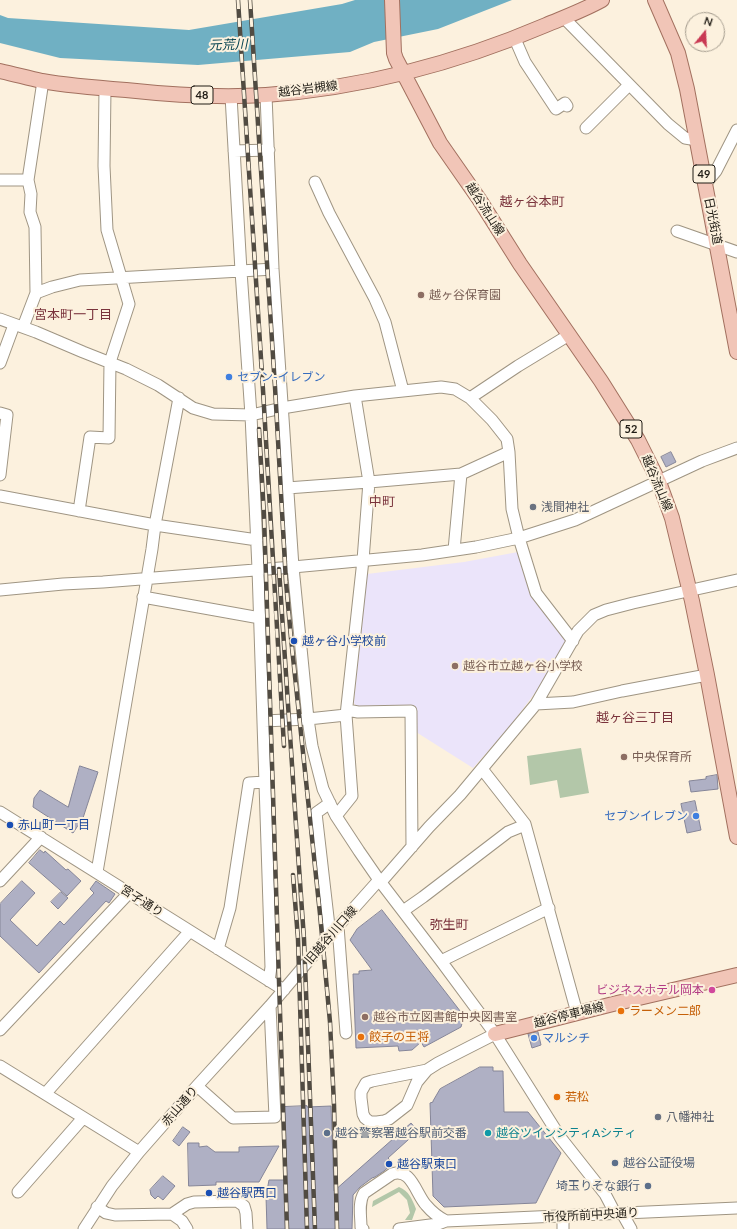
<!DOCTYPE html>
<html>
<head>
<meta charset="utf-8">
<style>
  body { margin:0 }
  #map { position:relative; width:737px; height:1229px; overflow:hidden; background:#fcf1de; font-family:Lato,sans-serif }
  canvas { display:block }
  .north { position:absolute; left:685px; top:12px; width:40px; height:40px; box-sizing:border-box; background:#fcf1de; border:1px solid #a49c8e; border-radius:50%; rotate:18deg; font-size:11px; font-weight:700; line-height:16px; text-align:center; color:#201c15 }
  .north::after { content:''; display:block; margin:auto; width:14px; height:18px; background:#c93953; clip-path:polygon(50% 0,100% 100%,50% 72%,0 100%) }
</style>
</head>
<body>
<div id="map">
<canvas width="737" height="1229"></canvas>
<div class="north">N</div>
</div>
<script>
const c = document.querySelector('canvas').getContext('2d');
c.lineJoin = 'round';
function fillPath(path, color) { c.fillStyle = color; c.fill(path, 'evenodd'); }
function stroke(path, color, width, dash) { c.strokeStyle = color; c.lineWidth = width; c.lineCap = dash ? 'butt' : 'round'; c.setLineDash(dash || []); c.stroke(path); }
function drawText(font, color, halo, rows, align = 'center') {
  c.font = font + ' Lato,"Noto Sans JP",sans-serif'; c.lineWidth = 4; c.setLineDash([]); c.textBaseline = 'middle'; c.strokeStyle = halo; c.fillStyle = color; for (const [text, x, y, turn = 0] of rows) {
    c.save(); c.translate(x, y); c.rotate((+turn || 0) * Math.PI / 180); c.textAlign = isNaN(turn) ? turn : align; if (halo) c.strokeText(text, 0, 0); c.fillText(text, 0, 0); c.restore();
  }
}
fillPath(new Path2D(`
  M 518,552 L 567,641 L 537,690 L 511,725 L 473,768 L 416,732 L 414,707 L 357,708 L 354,703 L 367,574 L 464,562 Z`), '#ebe4fa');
fillPath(new Path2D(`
  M 581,748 L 589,793 L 560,798 L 557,780 L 530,785 L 527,756 Z
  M 399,1187 C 409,1191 412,1199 416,1209 L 412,1220 L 405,1220 L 410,1213 L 407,1200 L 399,1192 L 372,1207 L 373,1201 Z`), '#b3c7a9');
fillPath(new Path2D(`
  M 355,0 L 512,0 L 438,29 L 374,42 L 350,52 L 198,65 L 60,58 L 0,43 L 0,15 L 8,18 L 189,30 L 342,4 Z`), '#70b0c3');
const building = new Path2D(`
  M 671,452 L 676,462 L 666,467 L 661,457 Z
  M 80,766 L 98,772 L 83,818 L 73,833 L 33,807 L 34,798 L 40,790 L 68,807 Z
  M 717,775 L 718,789 L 691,792 L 689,781 L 706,779 L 706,777 Z
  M 695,801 L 701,830 L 687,833 L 681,804 Z
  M 40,850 L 44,853 L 45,851 L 66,870 L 68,869 L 81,881 L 67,896 L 29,863 Z
  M 22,881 L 35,893 L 10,920 L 37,946 L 60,921 L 64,925 L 94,893 L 90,889 L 96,881 L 115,894 L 109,903 L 106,901 L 39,973 L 0,936 L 0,904 Z
  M 61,892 L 68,898 L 58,909 L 51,902 Z
  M 382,910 L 464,1016 L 461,1027 L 424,1047 L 421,1042 L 412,1050 L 399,1051 L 398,1046 L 356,1048 L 353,974 L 359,974 L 359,971 L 372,970 L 350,940 L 357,929 Z
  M 538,1032 L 541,1045 L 532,1048 L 528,1034 Z
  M 480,1067 L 493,1067 L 493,1071 L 503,1071 L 504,1112 L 528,1112 L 561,1153 L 536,1203 L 444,1207 L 433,1196 L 430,1103 L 433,1102 L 433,1101 L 440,1089 Z
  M 307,1106 L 307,1107 L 331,1106 L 334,1191 L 411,1123 L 418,1131 L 388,1158 L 393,1163 L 384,1171 L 375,1177 L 372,1178 L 360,1187 L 353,1195 L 352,1229 L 267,1229 L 266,1196 L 269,1180 L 284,1180 L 283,1107 Z
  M 183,1127 L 190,1132 L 179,1146 L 173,1141 Z
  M 188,1143 L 199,1143 L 199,1147 L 207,1146 L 215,1152 L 239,1152 L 239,1147 L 279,1146 L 259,1182 L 216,1182 L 216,1185 L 189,1186 Z
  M 163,1176 L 175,1186 L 163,1200 L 158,1196 L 155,1199 L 151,1195 L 150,1190 Z`);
fillPath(building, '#afb0c4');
stroke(building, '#858598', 1);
const minor = new Path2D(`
  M 564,18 L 668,124 L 685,138 L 697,140
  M 515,39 L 525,62 L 556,109 L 565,103 L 567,106
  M 266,95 L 273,269 L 293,567 L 308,719 L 312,746 L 323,789 L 336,816 L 359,851 L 379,880 L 441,961 L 495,1034 L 560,1137 L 605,1194 L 615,1213
  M 231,96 L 241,271 L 251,415 L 258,569 L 271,967 L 269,981
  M 586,128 L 629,85
  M 234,151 L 269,150
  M 0,180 L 28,180
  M 315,182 L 329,213 L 375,299 L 385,322 L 403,391
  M 706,183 L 716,171 L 737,130
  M 677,231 L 737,252
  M 36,293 L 52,287 L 80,280 L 241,271 L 273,269
  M 0,319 L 36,332 L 83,352 L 126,369 L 158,385 L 193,408 L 213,414 L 251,415 L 282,408 L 355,396 L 441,387 L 455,389 L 470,398 L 492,420 L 507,439 L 509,452 L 512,509 L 519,538 L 536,593 L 573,641
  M 23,327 L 36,293 L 35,227 L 30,212 L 31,194 L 28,180 L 43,81
  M 0,363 L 14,325
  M 470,398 L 518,366 L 569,335
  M 0,413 L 7,415 L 0,475
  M 287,488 L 369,482 L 461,474 L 509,452
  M 0,496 L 155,525 L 257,540
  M 79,511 L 90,437 L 109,438 L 110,362 L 129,304 L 107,230 L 104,166 L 105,89
  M 454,550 L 461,474
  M 0,590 L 63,584 L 103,582 L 293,567 L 422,555 L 476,547 L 519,538 L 575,520 L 702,461 L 737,448
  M 143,597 L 260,618
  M 536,704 L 573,702 L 622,691 L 707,675
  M 347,710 L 358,712 L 411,711 L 412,847
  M 264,721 L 308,719 L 346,715
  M 482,769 L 525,824 L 577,1013
  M 330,803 L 316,813 L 330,935
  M 0,812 L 284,990
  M 336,816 L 352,796 L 346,715 L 363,560 L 369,482 L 355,396
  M 97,872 L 152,549 L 155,525 L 179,398
  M 0,881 L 41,837
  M 381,882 L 429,827 L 460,795 L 536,704 L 578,631 L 594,615 L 606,610 L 633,603 L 737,580
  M 403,911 L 423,897 L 508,832 L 525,825
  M 338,926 L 346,1033
  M 218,949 L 230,908 L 249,783 L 265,782
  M 441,961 L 549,908
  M 0,1030 L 129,893
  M 0,1066 L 139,1152
  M 427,1070 L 372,1081 L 366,1083 L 361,1092 L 361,1098 L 363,1114 L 365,1118 L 370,1122 L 377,1122 L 384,1121 L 389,1119 L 407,1105 L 417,1082 L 427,1070 L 438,1063 L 495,1034
  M 197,1086 L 233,1118 L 275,1117 L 270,1006
  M 45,1094 L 190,931
  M 18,1192 L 83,1118
  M 97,1207 L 106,1213 L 115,1215 L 172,1214 L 182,1221 L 187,1229
  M 622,1213 L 631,1229
  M 172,1214 L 187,1204 L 194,1202 L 237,1201 L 244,1206 L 246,1213 L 247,1229
  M 563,1216 L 563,1229
  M 84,1229 L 112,1186 L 139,1152 L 197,1086 L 270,1006 L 338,926 L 379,880
  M 363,1229 L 361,1227 C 361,1216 358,1203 364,1193 L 392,1174 C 411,1167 416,1194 426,1205 C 431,1211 438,1217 446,1221
  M 399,1229 L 438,1224 L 446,1221 L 737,1208`);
const major = new Path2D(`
  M 392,0 L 394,53 L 396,59 L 440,143 L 479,199 L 520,264 L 601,381 L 638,440 L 659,482 L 672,518 L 692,601 L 707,675 L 737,837
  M 655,0 L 678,53 L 687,89 L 737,352
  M 0,71 C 14,74 28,78 42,81 C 70,86 98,88 126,90 C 172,95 219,98 266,95 C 362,88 457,63 546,25 C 565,17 584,10 602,0
  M 495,1034 L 613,1004 L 737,975`);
stroke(minor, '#9f9583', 13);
stroke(major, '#a2705f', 16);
stroke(minor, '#fff', 11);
stroke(major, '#f1c5b7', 14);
const rail = new Path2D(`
  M 238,0 C 246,130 255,260 263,390 C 270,508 276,627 284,746
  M 250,0 L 275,387 L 286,582 L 291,638 L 320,914 L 330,1022 L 334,1105 L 337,1229
  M 259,429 L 264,515 L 287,1229
  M 279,569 L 296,825 L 304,939 L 315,1229
  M 293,875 L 298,939 L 307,1229`);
stroke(rail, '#514b42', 4.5);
stroke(rail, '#fcf1de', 3, [9]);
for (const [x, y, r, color] of [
  [421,295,4,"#8d6e63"],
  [229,377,4,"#3f7fe0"],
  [533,507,4,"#6b7280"],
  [294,641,4,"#1a4fb4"],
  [455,666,4,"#8d6e63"],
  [624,757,4,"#8d6e63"],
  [696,816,4,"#3f7fe0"],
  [10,825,4,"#1a4fb4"],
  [712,990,4,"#d1479c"],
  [621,1011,4,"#e8710a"],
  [365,1017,4,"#8d6e63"],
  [361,1037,4,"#e8710a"],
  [534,1038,4,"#3f7fe0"],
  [557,1097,4,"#e8710a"],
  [658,1117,4,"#6b7280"],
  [327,1133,4,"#5c6f8a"],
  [488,1133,4,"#0f9aa8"],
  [615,1163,4,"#5c6f8a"],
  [389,1164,4,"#1a4fb4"],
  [648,1186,4,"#5c6f8a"],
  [209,1193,4,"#1a4fb4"]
]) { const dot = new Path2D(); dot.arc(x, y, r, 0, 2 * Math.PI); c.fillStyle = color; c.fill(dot); stroke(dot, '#fcf1de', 1.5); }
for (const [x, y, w] of [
  [202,95,22],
  [704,174,22],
  [631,429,22]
]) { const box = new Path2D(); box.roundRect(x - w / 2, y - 9, w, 18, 3); c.fillStyle = '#fcf1de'; c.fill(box); stroke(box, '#201c15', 1); }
drawText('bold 11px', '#201c15', null, [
  ["48",202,95],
  ["49",704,174],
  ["52",631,429]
]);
drawText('12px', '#201c15', '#fcf1de', [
  ["越谷岩槻線",308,89,-7],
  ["越谷流山線",485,209,57],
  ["日光街道",713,221,79],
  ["越谷流山線",657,483,67],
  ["宮子通り",142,901,33],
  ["旧越谷川口線",331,935,-49],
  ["越谷停車場線",569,1015,-14],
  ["赤山通り",180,1106,-49],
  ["市役所前中央通り",591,1215,-3]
]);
drawText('12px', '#785e54', '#fcf1de', [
  ["越ヶ谷保育園",429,295],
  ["越谷市立越ヶ谷小学校",463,666],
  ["中央保育所",632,757],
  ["越谷市立図書館中央図書室",373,1017]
], 'left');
drawText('12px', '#366cbe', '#fcf1de', [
  ["セブン-イレブン",237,377],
  ["セブンイレブン",688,816,"right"],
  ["マルシチ",542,1038]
], 'left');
drawText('12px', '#5b616d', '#fcf1de', [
  ["浅間神社",541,507],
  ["八幡神社",666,1117]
], 'left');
drawText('12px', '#164399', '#fcf1de', [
  ["越ヶ谷小学校前",302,641],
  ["赤山町一丁目",18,825],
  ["越谷駅東口",397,1164],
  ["越谷駅西口",217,1193]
], 'left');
drawText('12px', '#b23c85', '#fcf1de', [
  ["ビジネスホテル岡本",704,990]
], 'right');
drawText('12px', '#c56008', '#fcf1de', [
  ["ラーメン二郎",629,1011],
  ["餃子の王将",369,1037],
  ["若松",565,1097]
], 'left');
drawText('12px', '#4e5e75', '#fcf1de', [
  ["越谷警察署越谷駅前交番",335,1133],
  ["越谷公証役場",623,1163],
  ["埼玉りそな銀行",640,1186,"right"]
], 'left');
drawText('12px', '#0d838f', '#fcf1de', [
  ["越谷ツインシティAシティ",496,1133]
], 'left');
drawText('italic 13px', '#03414f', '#fcf1de', [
  ["元荒川",228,45,-2]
]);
drawText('13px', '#7a333c', '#fcf1de', [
  ["越ヶ谷本町",532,202],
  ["宮本町一丁目",73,315],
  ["中町",382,502],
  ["越ヶ谷三丁目",635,718],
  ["弥生町",449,925]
]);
</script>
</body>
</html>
